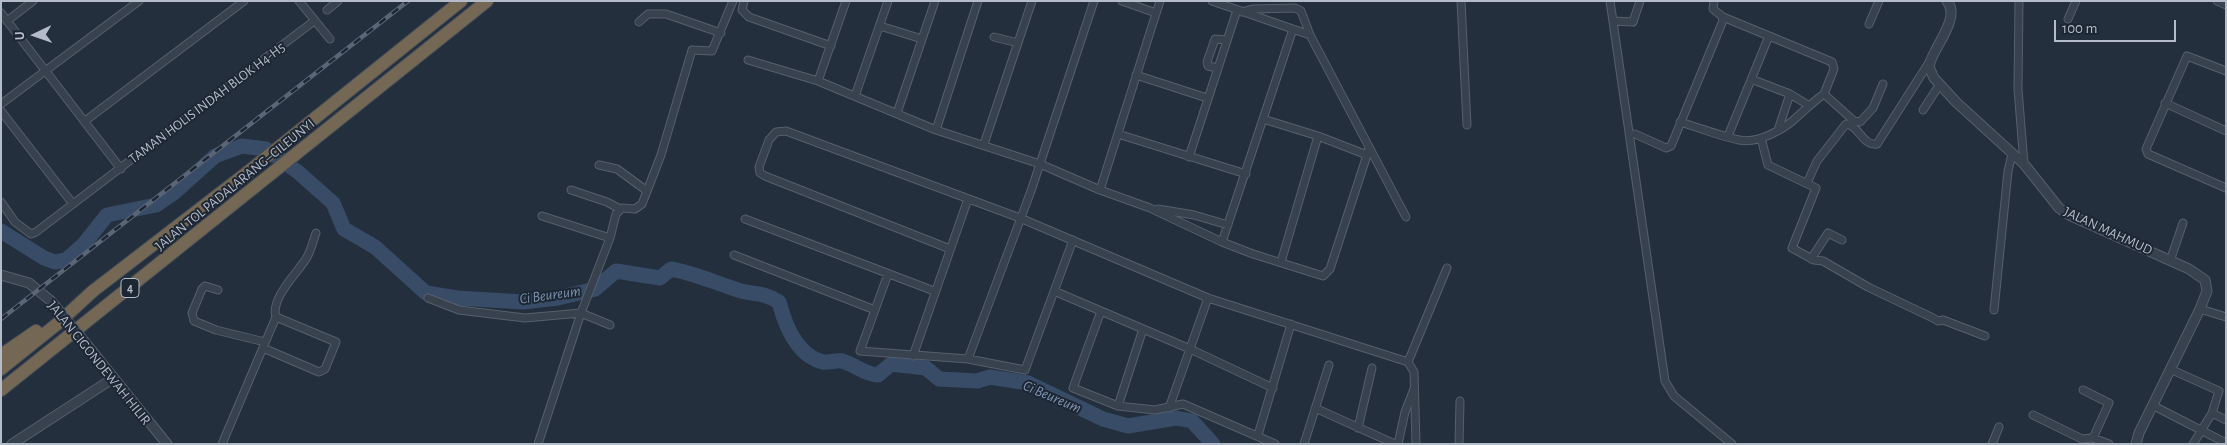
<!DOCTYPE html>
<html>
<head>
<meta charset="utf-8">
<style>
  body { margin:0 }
  #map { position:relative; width:2227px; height:445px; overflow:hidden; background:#242f3e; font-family:"Alegreya Sans",sans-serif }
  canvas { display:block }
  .frame { position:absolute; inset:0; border:2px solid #b4bcc9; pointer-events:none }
  .north { position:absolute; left:10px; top:10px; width:50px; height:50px; -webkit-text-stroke:4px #1d2633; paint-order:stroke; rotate:267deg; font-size:14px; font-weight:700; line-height:20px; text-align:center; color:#b4bcc9 }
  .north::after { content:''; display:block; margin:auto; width:18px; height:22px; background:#b4bcc9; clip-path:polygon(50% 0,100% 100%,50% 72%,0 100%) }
  .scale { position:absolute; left:2054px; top:20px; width:122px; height:22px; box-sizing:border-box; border:2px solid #b4bcc9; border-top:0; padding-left:6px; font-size:15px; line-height:18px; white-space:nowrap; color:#b4bcc9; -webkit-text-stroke:4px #1d2633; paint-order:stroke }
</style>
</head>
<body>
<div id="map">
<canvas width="2227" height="445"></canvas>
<div class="frame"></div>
<div class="north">U</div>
<div class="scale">100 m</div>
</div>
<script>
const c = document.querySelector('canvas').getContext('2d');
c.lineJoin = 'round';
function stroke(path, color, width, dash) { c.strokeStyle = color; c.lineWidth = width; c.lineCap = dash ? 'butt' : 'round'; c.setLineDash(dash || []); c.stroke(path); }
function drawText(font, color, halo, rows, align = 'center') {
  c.font = font + ' "Alegreya Sans",sans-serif'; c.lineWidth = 4; c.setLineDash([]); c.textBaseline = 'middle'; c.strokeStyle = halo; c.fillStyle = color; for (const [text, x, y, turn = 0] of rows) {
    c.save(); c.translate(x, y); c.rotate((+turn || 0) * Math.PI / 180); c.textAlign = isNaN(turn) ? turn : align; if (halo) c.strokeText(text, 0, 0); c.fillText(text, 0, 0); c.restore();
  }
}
stroke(new Path2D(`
  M 1,231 L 44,258 L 55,262 L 66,260 L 84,244 L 107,215 L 156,205 L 175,192 L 215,156 L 242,146 L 266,149 L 298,172 L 333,203 L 344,229 L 375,247 L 426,293 L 457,298 L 523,302 L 558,298 L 595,289 L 616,271 L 660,278 L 671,269 C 694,273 713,282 735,289 C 753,296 759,290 779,302 C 785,325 797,356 823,362 C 829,363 836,360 842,361 C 856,365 864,374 878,375 L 891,364 L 926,368 L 939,379 L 977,381 L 990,377 L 1028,383 L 1103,419 L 1128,426 L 1176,418 L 1192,421 L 1213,444`), '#394c67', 15);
const minor = new Path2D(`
  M 299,1 L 330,39
  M 744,1 L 742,10 L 749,17 L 831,46
  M 1122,1 L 1156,13
  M 1212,1 L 1310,35 L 1406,217
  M 1461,1 L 1467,125
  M 1610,1 L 1665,381 L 1674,396 L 1732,444
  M 2019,1 L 2018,89 L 2024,164
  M 2217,1 L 2226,5
  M 327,10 L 338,1
  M 1242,12 L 1252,9 L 1295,8 L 1301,11 L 1310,35
  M 1,13 L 121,169
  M 1723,17 L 1832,62 L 1834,69 L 1824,94
  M 2068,19 L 2076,1
  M 7,21 L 33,1
  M 1613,21 L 1633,22 L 1640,1
  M 639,22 L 648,14 L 666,14 L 721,33
  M 1869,24 L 1879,1
  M 880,26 L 922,39
  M 994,37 L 1018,43
  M 748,60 L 818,81 L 936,130 L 1040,164 L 1100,190 L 1150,208 L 1222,242 L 1253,254 L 1323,276 L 1330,269 L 1369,149
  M 1217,68 L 1208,66 L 1207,62 L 1215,39 L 1227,40
  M 2226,71 L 2187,56 L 2146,149 L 2148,154 L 2226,188
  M 1136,75 L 1207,98
  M 1751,79 L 1790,94 L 1808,105
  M 818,81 L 846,1
  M 855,96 L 888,1
  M 2165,103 L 2226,131
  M 1,104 L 139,1
  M 1923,110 L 1940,84
  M 1,111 L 73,204
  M 897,113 L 935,1
  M 1263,119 L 1318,136 L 1367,155
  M 85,121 L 244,1
  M 1680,122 C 1700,128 1720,136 1739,140 C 1758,144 1785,129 1798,116 C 1807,108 1814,101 1824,94 L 1854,121 L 1860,122 L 1873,108 L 1883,84
  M 936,130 L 978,1
  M 1778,130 L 1790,94
  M 1118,134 L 1246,174
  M 1635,134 L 1666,148 L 1671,146 L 1722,23 L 1723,17 L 1713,9 L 1714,1
  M 1728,136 L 1769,36
  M 1761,138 L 1768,165 L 1816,188 L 1792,248 L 1814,260 L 1823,261 L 1868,287 L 1933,318 L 1938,321 L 1943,320 L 1985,336
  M 984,144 L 1032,1
  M 1189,157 L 1237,10
  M 599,165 L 617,169 L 647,191
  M 1807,183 L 1817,161 L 1846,124 C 1859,125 1862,146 1877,144 L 1930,61
  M 571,190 L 607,202 L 620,209
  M 1100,190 L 1160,1
  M 1,202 L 15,222 L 31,234 L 36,232 L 314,21
  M 1158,209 L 1194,215 L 1228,225
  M 542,216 L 610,238
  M 745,219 L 934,291
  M 1222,242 L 1293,29
  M 950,249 L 765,176 L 760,173 L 759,167 L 769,140 L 776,132 L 786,131 L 1020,218 L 1208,298 L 1408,362
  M 734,255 L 875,310
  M 1811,259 L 1828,233 L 1842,240
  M 2170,261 L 2183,223
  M 1281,262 L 1318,136
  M 888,274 L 860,351 L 968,359 L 1025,370 L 1073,240
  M 218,290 L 205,286 L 202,289 L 192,313 L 194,321 L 216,330 L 265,342
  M 1054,291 L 1190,349 L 1273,388
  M 428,298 L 459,310 L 525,318 L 581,313 L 610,325
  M 2200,309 L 2226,317
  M 1994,310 L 2008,171 L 2012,154
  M 1101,311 L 1073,388 L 1118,406 L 1155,410 L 1183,404 L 1275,444
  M 263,348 L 319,372 L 325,369 L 336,342 L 276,317
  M 913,356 L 968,199
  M 968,359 L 1031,191 L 1094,1
  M 2170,369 L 2219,391 L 2212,413 L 2193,444
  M 2083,390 L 2109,403 L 2093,438
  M 2152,405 L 2226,443
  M 1118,406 L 1143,329
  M 1169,408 L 1208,298
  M 1315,408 L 1395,444
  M 2212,413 L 2226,420
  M 2033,415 L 2082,439 L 2093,438 L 2109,444
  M 1358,428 L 1372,368
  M 1258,435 L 1291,324
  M 222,444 L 276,317 C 270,299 297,273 306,259 C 311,251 313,241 316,233
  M 538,444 L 581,313 L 610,238 L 616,214 L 622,208 L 635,209 L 642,204 L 661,155 L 692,50 L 712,51 L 733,1
  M 1304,444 L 1329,365
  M 1398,444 L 1405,412 L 1414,389
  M 1416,444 L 1414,372 L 1408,362 L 1447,268
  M 1459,444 L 1460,401
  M 1992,444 L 1999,427`);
const tertiary = new Path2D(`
  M 1947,1 C 1962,19 1931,49 1929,67 L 1934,78 L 1956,102 L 2024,164 L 2059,208 L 2069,215 L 2189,269 L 2205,280 L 2207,291 L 2200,309 L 2139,433 L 2136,444
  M 1,275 L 29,283 L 51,301
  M 92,351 L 167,444
  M 12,444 L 112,379`);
const motorway = new Path2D(`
  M 1,355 L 36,331
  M 1,369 L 57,324 L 93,291 L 249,171 L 461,1
  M 1,390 L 487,1`);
stroke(minor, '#565f6c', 9);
stroke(tertiary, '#565f6c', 11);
stroke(motorway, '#434c59', 14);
stroke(minor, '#38414e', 7);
stroke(tertiary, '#38414e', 9);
stroke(motorway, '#746855', 12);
const rail = new Path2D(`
  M 1,319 L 408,1`);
stroke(rail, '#5a6575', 4.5);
stroke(rail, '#1d2633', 2.5, [8]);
const tertiaryBridge = new Path2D(`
  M 51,301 L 92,351`);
stroke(tertiaryBridge, '#565f6c', 11, []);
stroke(tertiaryBridge, '#38414e', 9);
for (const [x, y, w] of [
  [130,288,18]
]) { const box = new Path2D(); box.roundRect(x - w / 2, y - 9.5, w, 19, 4); c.fillStyle = '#1d2633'; c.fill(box); stroke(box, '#b4bcc9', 1); }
drawText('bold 12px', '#b4bcc9', null, [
  ["4",130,288]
]);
drawText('14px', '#b4bcc9', '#1d2633', [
  ["TAMAN HOLIS INDAH BLOK H4-H5",207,103,-37],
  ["JALAN TOL PADALARANG–CILEUNYI",235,185,-39],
  ["JALAN MAHMUD",2108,231,25],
  ["JALAN CIGONDEWAH HILIR",99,363,51]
]);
drawText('italic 15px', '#7c92b1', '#1d2633', [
  ["Ci Beureum",550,295,-8],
  ["Ci Beureum",1052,397,23]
]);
</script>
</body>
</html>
